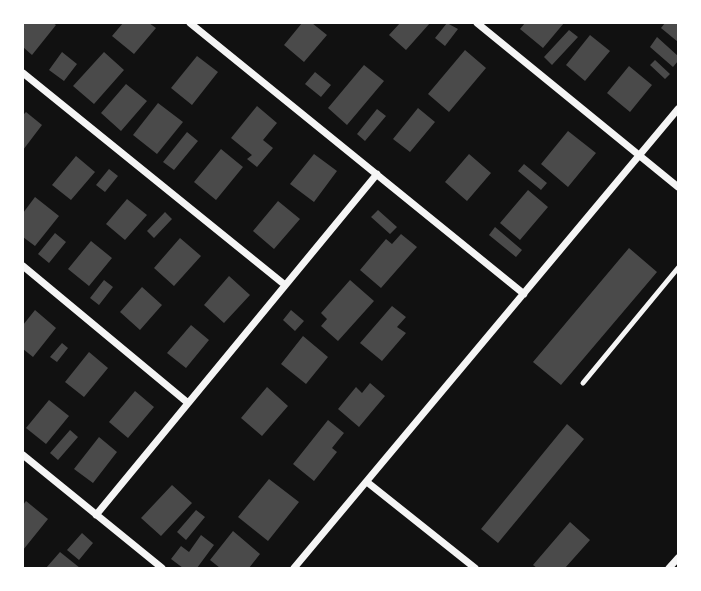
<!DOCTYPE html>
<html>
<head>
<meta charset="utf-8">
<style>
  body { margin:0 }
  #map { position:relative; width:701px; height:591px; overflow:hidden; background:#111; font-family:Poppins,sans-serif }
  canvas { display:block }
  .frame { position:absolute; inset:0; border:24px solid #fff; pointer-events:none }
</style>
</head>
<body>
<div id="map">
<canvas width="701" height="591"></canvas>
<div class="frame"></div>
</div>
<script>
const c = document.querySelector('canvas').getContext('2d');
c.lineJoin = 'round';
function fillPath(path, color) { c.fillStyle = color; c.fill(path, 'evenodd'); }
function stroke(path, color, width, dash) { c.strokeStyle = color; c.lineWidth = width; c.lineCap = dash ? 'butt' : 'round'; c.setLineDash(dash || []); c.stroke(path); }
fillPath(new Path2D(`
  M 24,23 L 53,23 L 56,25 L 32,55 L 23,47 Z
  M 123,23 L 149,23 L 156,28 L 134,54 L 112,36 Z
  M 302,23 L 312,23 L 327,35 L 304,62 L 284,45 Z
  M 400,23 L 430,23 L 406,50 L 389,35 Z
  M 447,23 L 458,29 L 445,46 L 435,38 Z
  M 525,23 L 564,23 L 543,48 L 520,29 Z
  M 665,23 L 678,23 L 678,42 L 661,28 Z
  M 569,30 L 578,37 L 552,65 L 544,57 Z
  M 590,35 L 610,51 L 585,81 L 566,65 Z
  M 657,37 L 678,56 L 678,61 L 673,67 L 650,47 Z
  M 465,50 L 486,68 L 449,112 L 428,94 Z
  M 62,52 L 77,64 L 64,81 L 49,70 Z
  M 104,52 L 124,70 L 94,104 L 73,86 Z
  M 197,56 L 218,72 L 192,105 L 171,88 Z
  M 655,60 L 670,74 L 665,79 L 650,65 Z
  M 364,65 L 384,81 L 347,125 L 328,108 Z
  M 629,66 L 652,85 L 630,112 L 607,93 Z
  M 315,72 L 331,85 L 321,97 L 305,84 Z
  M 126,84 L 147,101 L 121,131 L 101,113 Z
  M 158,103 L 183,122 L 157,154 L 133,135 Z
  M 257,106 L 277,123 L 263,140 L 273,148 L 257,167 L 247,159 L 252,155 L 231,138 Z
  M 418,108 L 435,122 L 410,152 L 393,139 Z
  M 377,109 L 386,116 L 365,141 L 357,134 Z
  M 26,112 L 42,125 L 23,150 L 23,115 Z
  M 568,131 L 596,153 L 568,187 L 541,164 Z
  M 187,132 L 198,141 L 174,170 L 163,162 Z
  M 221,149 L 243,167 L 216,200 L 194,182 Z
  M 314,154 L 337,171 L 314,202 L 290,184 Z
  M 469,154 L 491,173 L 467,201 L 445,182 Z
  M 76,156 L 95,172 L 71,200 L 52,185 Z
  M 524,164 L 547,183 L 541,190 L 518,171 Z
  M 109,169 L 118,176 L 105,192 L 96,185 Z
  M 528,190 L 548,207 L 520,240 L 500,223 Z
  M 35,197 L 59,216 L 35,246 L 23,237 L 23,213 Z
  M 127,199 L 147,215 L 125,240 L 106,224 Z
  M 278,201 L 300,219 L 274,249 L 253,231 Z
  M 378,210 L 397,227 L 390,234 L 371,217 Z
  M 165,212 L 172,219 L 154,238 L 147,231 Z
  M 495,227 L 522,250 L 516,257 L 489,235 Z
  M 55,233 L 66,242 L 49,263 L 38,254 Z
  M 401,234 L 417,247 L 381,288 L 360,270 L 386,239 L 392,244 Z
  M 180,238 L 201,256 L 174,286 L 154,268 Z
  M 91,241 L 112,258 L 89,286 L 68,269 Z
  M 629,248 L 657,272 L 561,385 L 533,362 Z
  M 229,276 L 250,295 L 224,323 L 204,305 Z
  M 104,280 L 113,287 L 99,305 L 90,298 Z
  M 350,280 L 374,301 L 338,341 L 321,326 L 327,319 L 321,313 Z
  M 142,287 L 162,305 L 140,330 L 120,312 Z
  M 392,306 L 406,317 L 397,327 L 406,333 L 382,361 L 360,343 Z
  M 35,310 L 56,328 L 33,357 L 23,349 L 23,325 Z
  M 291,310 L 304,321 L 295,331 L 283,320 Z
  M 191,325 L 209,340 L 186,368 L 167,353 Z
  M 303,336 L 328,357 L 306,384 L 281,364 Z
  M 62,343 L 68,348 L 57,362 L 50,357 Z
  M 89,352 L 108,368 L 84,397 L 65,382 Z
  M 370,383 L 385,396 L 359,427 L 338,409 L 356,387 L 362,393 Z
  M 267,387 L 288,406 L 262,436 L 241,418 Z
  M 135,391 L 154,407 L 128,438 L 109,422 Z
  M 49,400 L 69,416 L 46,444 L 26,428 Z
  M 328,420 L 344,433 L 332,448 L 337,452 L 314,481 L 293,464 Z
  M 567,424 L 584,439 L 498,543 L 481,529 Z
  M 70,430 L 78,437 L 58,460 L 50,453 Z
  M 99,437 L 117,452 L 93,483 L 74,469 Z
  M 269,479 L 299,502 L 268,541 L 238,517 Z
  M 172,485 L 192,503 L 161,536 L 141,518 Z
  M 26,501 L 48,519 L 23,550 L 23,505 Z
  M 196,510 L 205,517 L 186,540 L 177,532 Z
  M 570,522 L 590,540 L 565,568 L 537,568 L 533,565 Z
  M 233,531 L 260,554 L 249,568 L 220,568 L 210,560 Z
  M 82,533 L 93,543 L 79,560 L 67,550 Z
  M 201,535 L 214,545 L 197,568 L 183,568 L 171,559 L 181,546 L 189,552 Z
  M 60,552 L 80,568 L 46,568 Z`), '#4a4a4a');
stroke(new Path2D(`
  M 583,383 L 678,268`), '#f5f5f5', 5);
stroke(new Path2D(`
  M 190,23 L 524,294
  M 477,23 L 678,187
  M 23,73 L 285,285
  M 23,266 L 188,403
  M 23,455 L 162,568
  M 367,482 L 475,568
  M 96,515 L 377,174
  M 294,568 L 678,109
  M 669,568 L 678,558`), '#f5f5f5', 7);
</script>
</body>
</html>
